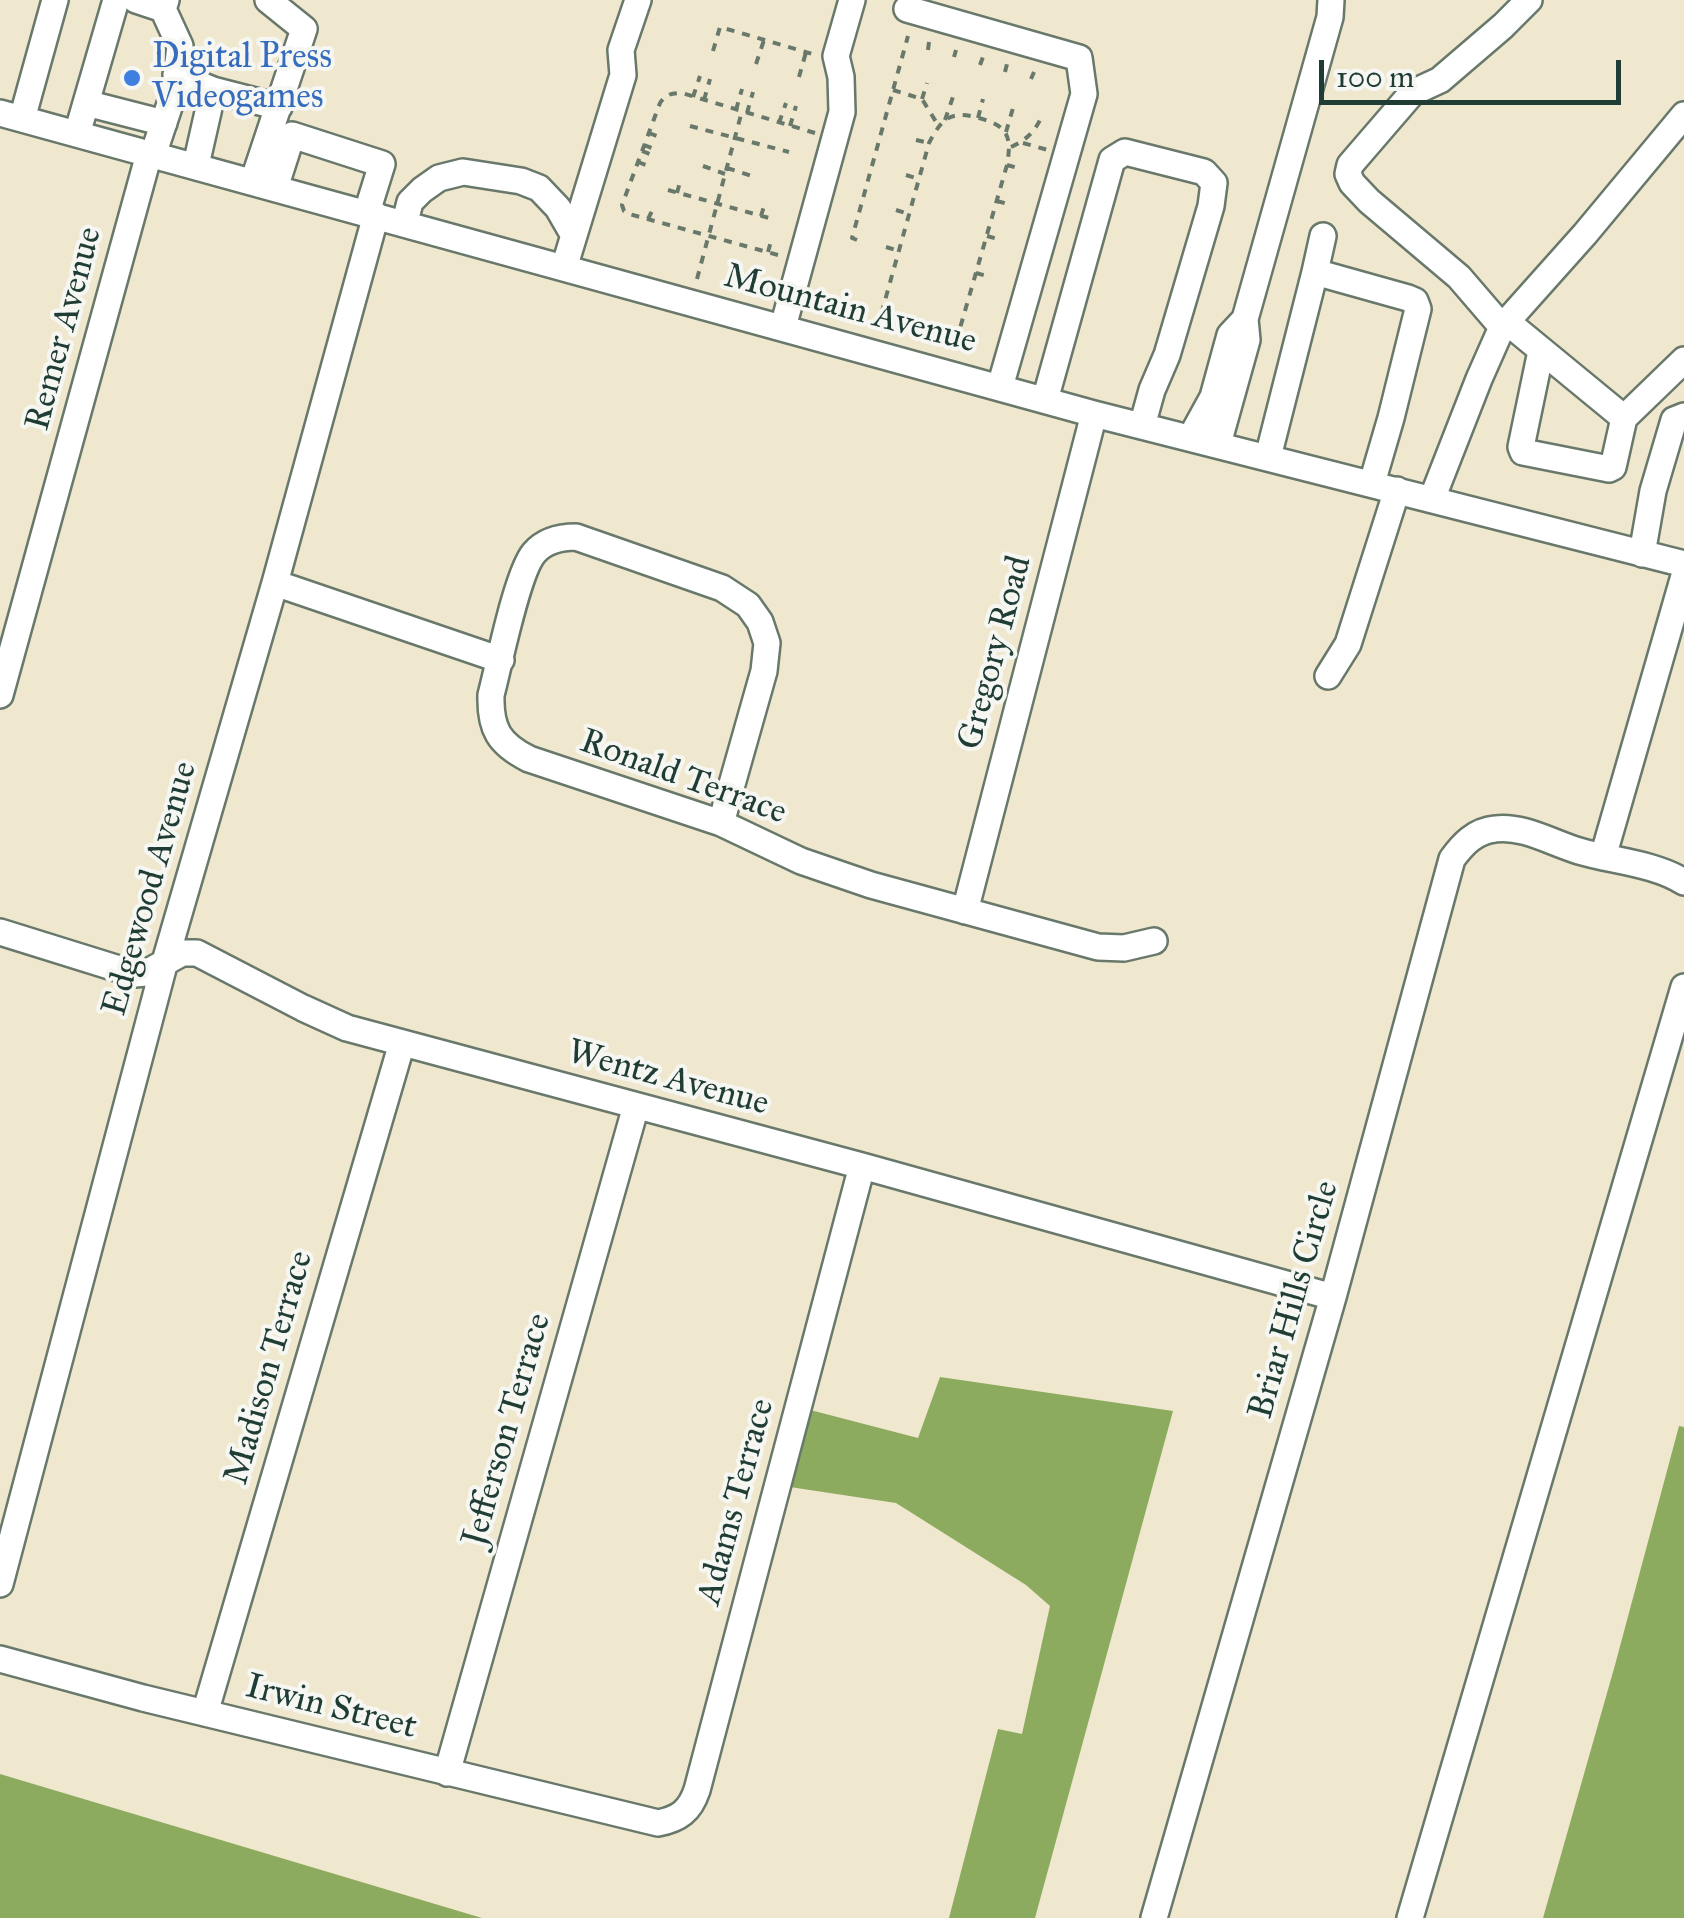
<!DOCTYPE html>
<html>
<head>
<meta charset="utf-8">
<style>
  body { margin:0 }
  #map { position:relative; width:1684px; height:1918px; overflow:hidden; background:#f0e7cf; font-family:"IM FELL Great Primer",serif }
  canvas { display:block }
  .scale { position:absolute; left:1319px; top:60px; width:302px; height:45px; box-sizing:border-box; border:5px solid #1f3d34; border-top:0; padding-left:12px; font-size:30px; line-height:35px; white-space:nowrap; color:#1f3d34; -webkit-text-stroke:8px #f6f6f2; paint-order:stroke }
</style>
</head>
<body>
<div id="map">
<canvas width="1684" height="1918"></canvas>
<div class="scale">100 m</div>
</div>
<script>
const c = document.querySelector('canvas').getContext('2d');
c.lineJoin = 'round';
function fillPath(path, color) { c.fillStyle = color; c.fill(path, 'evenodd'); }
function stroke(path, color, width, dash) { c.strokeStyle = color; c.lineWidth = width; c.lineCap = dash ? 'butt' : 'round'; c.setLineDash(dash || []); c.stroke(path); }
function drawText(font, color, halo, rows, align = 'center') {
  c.font = font + ' "IM FELL Great Primer",serif'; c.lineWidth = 8; c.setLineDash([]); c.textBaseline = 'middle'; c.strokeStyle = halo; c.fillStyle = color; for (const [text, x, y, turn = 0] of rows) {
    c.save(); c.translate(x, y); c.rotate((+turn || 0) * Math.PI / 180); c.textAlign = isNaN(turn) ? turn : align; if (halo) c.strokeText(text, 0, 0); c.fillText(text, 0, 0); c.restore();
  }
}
fillPath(new Path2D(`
  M 940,1377 L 1173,1411 L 1035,1918 L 949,1918 L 998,1729 L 1022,1734 L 1050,1606 L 1026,1585 L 896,1503 L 770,1484 L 791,1405 L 918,1438 Z
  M 1679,1426 L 1684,1427 L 1684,1918 L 1543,1918 L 1615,1665 Z
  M 0,1774 L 482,1918 L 0,1918 Z`), '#8cab5e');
const minor = new Path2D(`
  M 136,0 L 163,9 L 166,0
  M 907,9 L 1079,58 L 1084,94 L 1000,387
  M 176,75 L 213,90 L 196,165
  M 213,90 L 279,107
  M 86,103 L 164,123
  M 0,113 L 1094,414 L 1684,564
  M 22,119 L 55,0
  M 77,134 L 116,0
  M 153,155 L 175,89 L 180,46 L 163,9
  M 253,182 L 304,29 L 268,0
  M 275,188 L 292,135 L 382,164 L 367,212
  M 405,222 L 410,202 L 422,190 L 439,178 L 463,172 L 521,181 L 539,188 L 558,208 L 573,234
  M 564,268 L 623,75 L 621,50 L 638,0
  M 1315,272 L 1323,236
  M 1506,321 L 1624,418 L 1684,360
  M 783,327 L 842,112 L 841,77 L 836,56 L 852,0
  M 1502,327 L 1459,277 L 1369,201 L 1352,183 L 1348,174 L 1350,165 L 1412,93 L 1440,80 L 1503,26 L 1529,0
  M 1541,351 L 1521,447 L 1523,452 L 1609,469 L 1613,467 L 1624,418
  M 1045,400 L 1112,160 L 1125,152 L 1204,172 L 1214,183 L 1211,206 L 1167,355 L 1152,390 L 1142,426
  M 1191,437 L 1213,397 L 1230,335 L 1245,319
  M 1218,444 L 1247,340 L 1245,319 L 1330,17 L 1331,0
  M 1268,457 L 1315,272 L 1408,298 L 1415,301 L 1418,309 L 1391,418 L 1372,483
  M 1432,499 L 1479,379 L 1502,327 L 1585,234 L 1684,115
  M 1642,554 L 1653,491 L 1674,420 L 1684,416
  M 275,583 L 501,660
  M 1328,676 L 1348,644 L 1397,490
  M 0,695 L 149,154
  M 721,823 L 764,671 L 767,643 L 760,622 L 748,605 L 722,588 L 576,537 C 560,537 545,540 534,553 C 517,573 499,665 491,695 C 490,729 499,744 529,759 L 721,823 L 801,861 L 871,885 L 1098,947 L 1124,948 L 1154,941
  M 1603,857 L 1684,576
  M 965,911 L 1094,414
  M 0,932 L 135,974 L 146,973 L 182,953 L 197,953 L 303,1008 L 347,1028 L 862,1166 L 1333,1297
  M 0,1584 L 164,965 L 275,583 L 376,215
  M 0,1659 L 143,1698 L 658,1823 C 679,1819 690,1811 697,1790 L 862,1166
  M 205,1713 L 402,1043
  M 447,1773 L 636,1106
  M 1154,1918 L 1333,1297 L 1452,859 C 1463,844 1475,831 1495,829 C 1523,825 1552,843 1579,851 C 1612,861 1654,863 1684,882
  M 1410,1918 L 1684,987`);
stroke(minor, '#68786a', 30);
stroke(new Path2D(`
  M 928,50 L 929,42
  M 713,51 L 720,27 L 816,55
  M 954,57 L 956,50
  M 756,64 L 764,40
  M 980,65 L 983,57
  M 1005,72 L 1007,64
  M 799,77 L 806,52
  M 1031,79 L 1034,72
  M 893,90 L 922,99 L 938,125
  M 693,97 L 700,76
  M 922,99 L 927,83
  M 704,100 L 710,79
  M 736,110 L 742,89
  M 747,113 L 753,92
  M 978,118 L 983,99
  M 945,120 L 955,91
  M 779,123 L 786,103
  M 690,126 L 789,152
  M 790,126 L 796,106
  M 1006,132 L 1013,108
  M 649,133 L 662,138
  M 916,140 L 929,143
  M 1023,143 L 1048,150
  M 644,145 L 657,150
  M 1011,147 C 1027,140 1035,131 1042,116
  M 642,151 L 655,156
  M 638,162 L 651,167
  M 1007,165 L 1021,169
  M 703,166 L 725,174
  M 727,168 L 755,177
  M 906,175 L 919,179
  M 668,190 L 769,218
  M 677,193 L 680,182
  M 997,201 L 1011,205
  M 896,210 L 909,214
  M 761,216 L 765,203
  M 648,219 L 653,209
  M 987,236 L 1002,240
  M 857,240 L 852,238 L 908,36
  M 886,247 L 899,251
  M 768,252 L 771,241
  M 778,255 L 629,214 L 624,211 L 622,205 L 660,103 C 666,94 672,93 682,93 L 815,133
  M 976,273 L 991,277
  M 697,279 L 742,111
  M 877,329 L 929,143 C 942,118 951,110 979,118 C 1008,126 1012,136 1007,165 L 954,349`), '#68786a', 4, [8, 8]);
stroke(minor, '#fff', 25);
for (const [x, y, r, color] of [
  [132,78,10,"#3f7fe0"]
]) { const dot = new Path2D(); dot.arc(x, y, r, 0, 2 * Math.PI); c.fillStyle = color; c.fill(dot); stroke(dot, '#f6f6f2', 4); }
drawText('35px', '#366cbe', '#f6f6f2', [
  ["Digital Press",152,58],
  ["Videogames",152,98]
], 'left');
drawText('35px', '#1f3d34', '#f6f6f2', [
  ["Mountain Avenue",850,310,15],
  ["Remer Avenue",65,329,-75],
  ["Gregory Road",996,653,-75],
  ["Ronald Terrace",683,778,20],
  ["Edgewood Avenue",151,889,-74],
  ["Wentz Avenue",668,1079,15],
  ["Briar Hills Circle",1295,1300,-74],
  ["Madison Terrace",270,1368,-74],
  ["Jefferson Terrace",508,1430,-74],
  ["Adams Terrace",737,1502,-75],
  ["Irwin Street",331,1708,14]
]);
</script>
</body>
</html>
